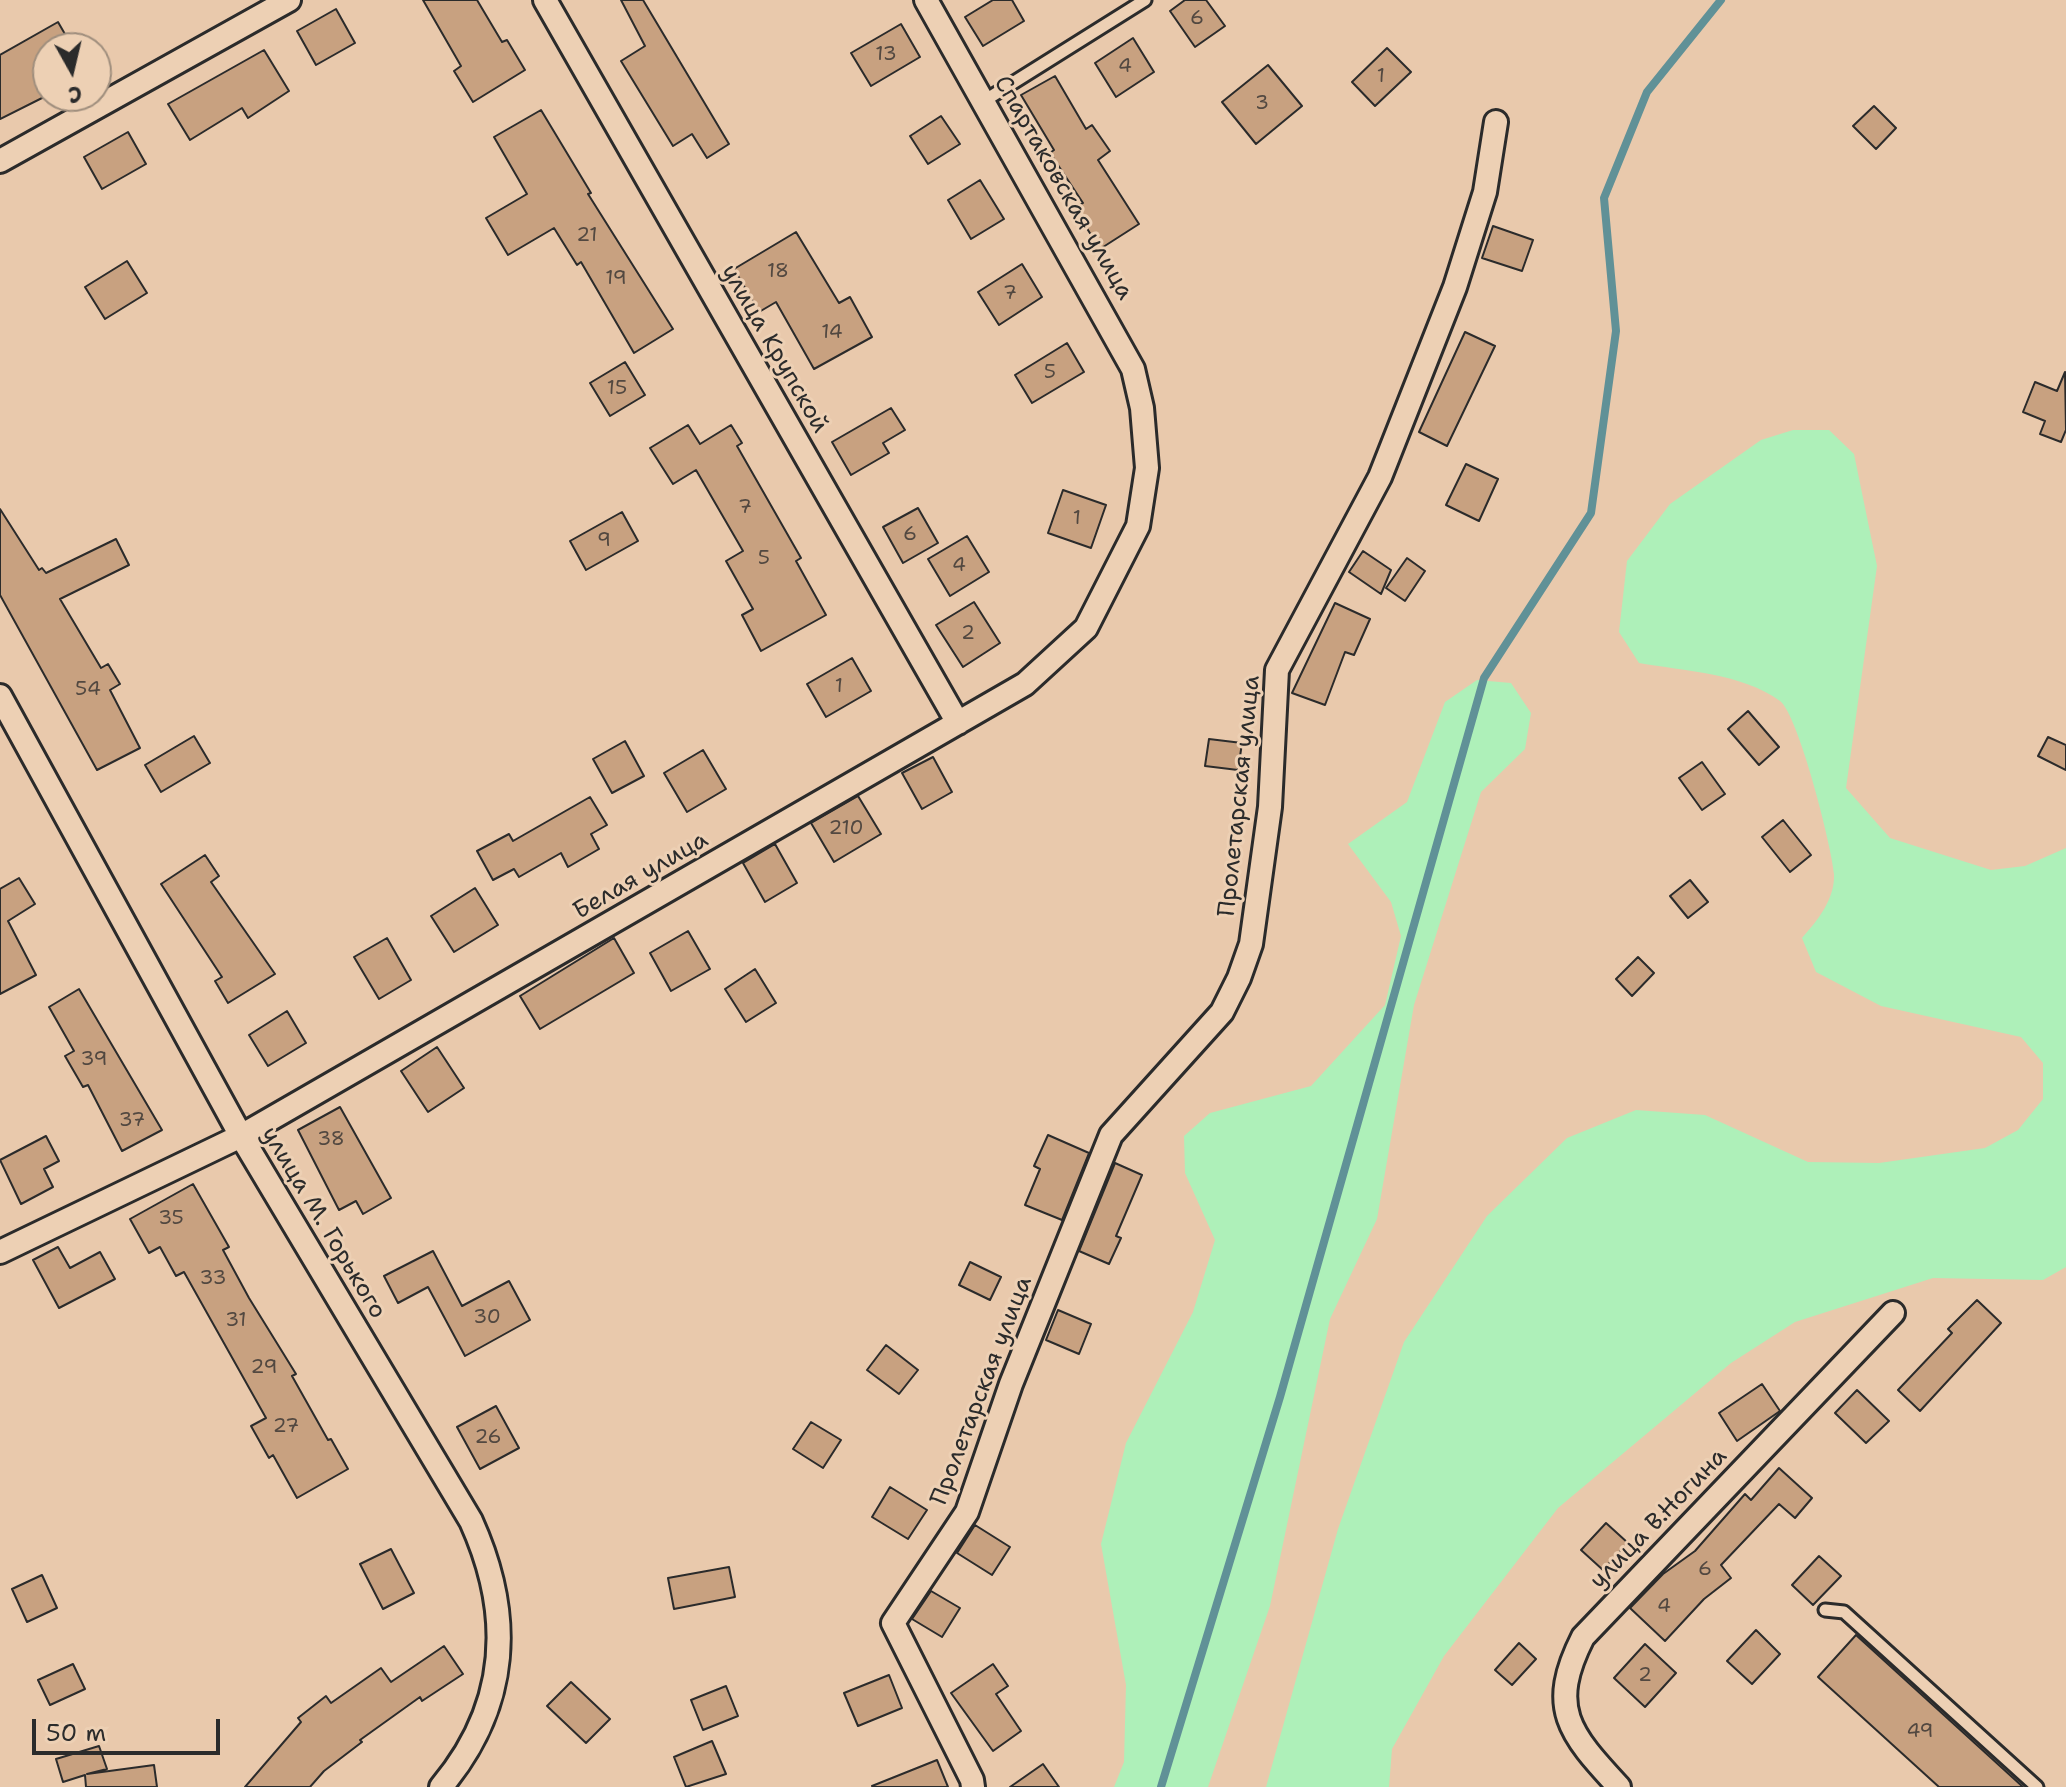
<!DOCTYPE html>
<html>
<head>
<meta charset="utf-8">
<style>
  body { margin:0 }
  #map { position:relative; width:2066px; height:1787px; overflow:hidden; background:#e9c9ac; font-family:"Shantell Sans",sans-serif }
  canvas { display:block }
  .north { position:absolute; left:32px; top:32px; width:80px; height:80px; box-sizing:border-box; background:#edd0b4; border:2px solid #9f8e7d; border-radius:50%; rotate:172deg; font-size:22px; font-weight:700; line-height:32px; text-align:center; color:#2b2b2b }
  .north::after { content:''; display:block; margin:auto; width:28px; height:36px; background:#2b2b2b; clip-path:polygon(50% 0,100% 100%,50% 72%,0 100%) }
  .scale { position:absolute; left:32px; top:1719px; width:188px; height:36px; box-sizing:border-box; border:4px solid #2b2b2b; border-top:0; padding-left:10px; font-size:24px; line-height:28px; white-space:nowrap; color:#2b2b2b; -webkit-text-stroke:6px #edd0b4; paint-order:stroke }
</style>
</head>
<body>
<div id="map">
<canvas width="2066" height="1787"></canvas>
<div class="north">С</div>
<div class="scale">50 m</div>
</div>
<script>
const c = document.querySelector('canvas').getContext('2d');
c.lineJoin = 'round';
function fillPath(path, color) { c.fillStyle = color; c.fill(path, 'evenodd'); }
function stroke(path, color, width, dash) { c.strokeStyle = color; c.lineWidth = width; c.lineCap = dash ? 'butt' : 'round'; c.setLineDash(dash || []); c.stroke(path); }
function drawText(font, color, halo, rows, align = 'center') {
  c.font = font + ' "Shantell Sans",sans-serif'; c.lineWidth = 6; c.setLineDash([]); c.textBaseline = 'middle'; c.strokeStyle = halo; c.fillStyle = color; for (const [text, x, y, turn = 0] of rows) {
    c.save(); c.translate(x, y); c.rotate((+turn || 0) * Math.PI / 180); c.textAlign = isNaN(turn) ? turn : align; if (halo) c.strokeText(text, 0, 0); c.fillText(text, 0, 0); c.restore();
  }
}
fillPath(new Path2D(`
  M 1793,430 L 1829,430 L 1854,454 L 1877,566 L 1846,788 L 1890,838 L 1991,870 L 2025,866 L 2066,848 L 2066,1267 L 2043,1280 L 1933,1278 L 1795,1322 L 1731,1363 L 1558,1508 L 1444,1656 L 1392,1749 L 1389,1787 L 1266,1787 L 1338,1529 L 1404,1342 L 1487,1216 L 1567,1138 L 1636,1110 L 1705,1115 L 1808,1162 L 1879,1163 L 1985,1148 L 2018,1130 L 2043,1099 L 2043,1063 L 2021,1037 L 1881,1006 L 1816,972 L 1802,938 C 1818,920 1835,899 1834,874 C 1832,847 1798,714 1780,701 C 1742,673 1684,671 1639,663 L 1619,632 L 1627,561 L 1670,504 L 1761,440 Z
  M 1477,680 L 1511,683 L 1531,713 L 1525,749 L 1481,792 L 1414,1005 L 1377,1219 L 1330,1319 L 1270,1606 L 1208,1787 L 1114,1787 L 1124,1762 L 1126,1685 L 1101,1544 L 1126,1443 L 1193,1312 L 1215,1240 L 1185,1173 L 1184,1136 L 1210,1113 L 1311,1086 L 1385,1005 L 1401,936 L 1391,902 L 1348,844 L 1407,802 L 1445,702 Z`), '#aef0b9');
stroke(new Path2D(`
  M 1161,1787 L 1280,1397 L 1484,678 L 1591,513 L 1616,331 L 1604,198 L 1647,92 L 1721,0`), '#609197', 8);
const building = new Path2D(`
  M 423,0 L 477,0 L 502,42 L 507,40 L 525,70 L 473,102 L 454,71 L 461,66 Z
  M 621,0 L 643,0 L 729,144 L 707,158 L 692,134 L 673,146 L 621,61 L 645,46 Z
  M 993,0 L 1012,0 L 1024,21 L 983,46 L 965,17 Z
  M 1185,0 L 1206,0 L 1225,26 L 1195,47 L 1170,11 Z
  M 336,9 L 355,43 L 316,65 L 297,31 Z
  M 58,22 L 73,48 L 48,48 L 48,95 L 0,119 L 0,55 Z
  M 901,24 L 920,57 L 871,86 L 851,53 Z
  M 1133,38 L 1154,72 L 1116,97 L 1095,63 Z
  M 1387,48 L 1411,72 L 1375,106 L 1352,82 Z
  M 264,50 L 289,91 L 248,118 L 242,108 L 190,140 L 168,104 Z
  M 1268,65 L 1302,106 L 1256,144 L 1222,102 Z
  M 1055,76 L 1086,129 L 1092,125 L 1110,151 L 1098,160 L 1139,224 L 1100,249 L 1074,208 L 1083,203 L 1050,153 L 1054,150 L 1021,95 Z
  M 1874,106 L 1896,128 L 1876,149 L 1853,126 Z
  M 541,110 L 591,193 L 588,194 L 673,329 L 634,353 L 581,262 L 577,265 L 554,228 L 508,255 L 486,218 L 527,194 L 494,137 Z
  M 941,116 L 960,144 L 928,164 L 910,136 Z
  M 128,132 L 146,164 L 102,189 L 84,157 Z
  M 980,180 L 1004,219 L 971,239 L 948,200 Z
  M 1493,226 L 1533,240 L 1522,271 L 1482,258 Z
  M 796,232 L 839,303 L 850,297 L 872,337 L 814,369 L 776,302 L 759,312 L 734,269 Z
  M 127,261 L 147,293 L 105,319 L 85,287 Z
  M 1022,264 L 1042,297 L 999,325 L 978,292 Z
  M 1465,332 L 1495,346 L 1447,446 L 1419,432 Z
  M 1067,343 L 1084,372 L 1032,403 L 1015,375 Z
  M 625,362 L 645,395 L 610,416 L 590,383 Z
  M 2065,372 L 2066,430 L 2061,442 L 2040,434 L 2045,421 L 2023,412 L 2035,382 L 2057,391 Z
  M 891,408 L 905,430 L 883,443 L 889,453 L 851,475 L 832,442 Z
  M 688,425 L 700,444 L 731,425 L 742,443 L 737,446 L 801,558 L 796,561 L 826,615 L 761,651 L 742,615 L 753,609 L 726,561 L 743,551 L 696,470 L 673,484 L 650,448 Z
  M 1466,464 L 1498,479 L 1479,521 L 1446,505 Z
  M 1063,490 L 1106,505 L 1091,548 L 1048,533 Z
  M 918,508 L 938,543 L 903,563 L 883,527 Z
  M 0,509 L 39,570 L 42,568 L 46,573 L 116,539 L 129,565 L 60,599 L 101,668 L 108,664 L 120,684 L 110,690 L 140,748 L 97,770 L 0,595 Z
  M 622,512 L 638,541 L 586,570 L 570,541 Z
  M 967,536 L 989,572 L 950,596 L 928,559 Z
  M 1363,551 L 1391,570 L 1381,594 L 1349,572 Z
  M 1407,558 L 1425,571 L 1405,601 L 1386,588 Z
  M 974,602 L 1000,643 L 963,667 L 936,625 Z
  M 1335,603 L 1370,619 L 1354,655 L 1345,652 L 1325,705 L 1292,693 Z
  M 852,658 L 871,691 L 826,717 L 807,684 Z
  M 1748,711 L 1779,747 L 1759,765 L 1728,729 Z
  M 194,736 L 210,763 L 161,792 L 145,765 Z
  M 2048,737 L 2066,745 L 2066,770 L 2038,756 Z
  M 1209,739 L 1242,743 L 1238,770 L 1205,766 Z
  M 625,741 L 644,776 L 612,793 L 593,759 Z
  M 703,750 L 726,789 L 687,812 L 664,773 Z
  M 933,757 L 952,792 L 922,809 L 902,773 Z
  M 1702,762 L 1725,794 L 1702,810 L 1679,778 Z
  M 858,796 L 881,834 L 834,862 L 811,823 Z
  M 590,797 L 607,825 L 591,834 L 599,849 L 568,867 L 561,853 L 519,877 L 514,869 L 493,880 L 477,851 L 509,834 L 513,841 Z
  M 1783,820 L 1811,855 L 1790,872 L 1762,837 Z
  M 775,844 L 797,883 L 765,902 L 743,863 Z
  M 205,855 L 219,876 L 211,882 L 275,974 L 228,1003 L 215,981 L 222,977 L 161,884 Z
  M 19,878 L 35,904 L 8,921 L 36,975 L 0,994 L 0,889 Z
  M 1690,880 L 1708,902 L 1688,918 L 1670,896 Z
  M 475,888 L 498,925 L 454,952 L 431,916 Z
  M 688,931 L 710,969 L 671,991 L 650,953 Z
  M 387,938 L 411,980 L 379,999 L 354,957 Z
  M 614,938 L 634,973 L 540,1029 L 520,996 Z
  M 1638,957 L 1654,973 L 1632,996 L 1616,979 Z
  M 755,969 L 776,1003 L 746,1022 L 725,989 Z
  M 79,989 L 162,1130 L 122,1151 L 88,1085 L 83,1087 L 65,1056 L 74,1051 L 49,1007 Z
  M 287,1011 L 306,1043 L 268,1066 L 249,1035 Z
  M 437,1047 L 464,1088 L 428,1112 L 401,1071 Z
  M 340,1107 L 391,1198 L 363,1214 L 356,1201 L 339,1210 L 298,1130 Z
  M 1048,1135 L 1089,1153 L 1062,1220 L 1025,1205 L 1040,1169 L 1034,1166 Z
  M 46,1136 L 59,1161 L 44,1169 L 53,1187 L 21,1204 L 0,1160 Z
  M 1115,1163 L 1142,1175 L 1116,1236 L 1121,1238 L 1109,1264 L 1079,1251 Z
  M 193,1184 L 229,1247 L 223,1250 L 249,1298 L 296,1374 L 292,1376 L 328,1440 L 331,1439 L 348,1469 L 297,1498 L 273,1455 L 269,1458 L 251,1426 L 266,1418 L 184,1272 L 176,1276 L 160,1247 L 149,1253 L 130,1219 Z
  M 58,1247 L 70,1268 L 100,1252 L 115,1279 L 59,1308 L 33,1260 Z
  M 433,1251 L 462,1306 L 509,1281 L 530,1320 L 465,1356 L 428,1287 L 398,1303 L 384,1276 Z
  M 970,1262 L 1001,1277 L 990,1300 L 959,1285 Z
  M 1977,1300 L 2001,1323 L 1920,1411 L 1898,1390 L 1952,1333 L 1948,1329 Z
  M 1058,1310 L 1091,1324 L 1079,1354 L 1046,1340 Z
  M 886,1345 L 918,1370 L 899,1394 L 867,1370 Z
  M 1762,1384 L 1780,1411 L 1737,1441 L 1719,1413 Z
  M 1857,1390 L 1889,1421 L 1866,1443 L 1835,1413 Z
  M 496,1406 L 519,1448 L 480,1469 L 457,1427 Z
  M 811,1422 L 841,1440 L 823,1468 L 793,1449 Z
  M 1779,1468 L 1812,1498 L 1795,1518 L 1779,1504 L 1721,1565 L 1731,1578 L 1704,1599 L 1665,1641 L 1630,1608 L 1663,1574 L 1695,1551 L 1745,1494 L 1751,1500 Z
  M 890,1487 L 927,1510 L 908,1539 L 872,1517 Z
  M 1606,1523 L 1628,1543 L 1603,1570 L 1581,1550 Z
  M 975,1525 L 1010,1547 L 992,1575 L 957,1553 Z
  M 391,1549 L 414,1593 L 383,1609 L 360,1564 Z
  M 1819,1556 L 1841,1576 L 1813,1605 L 1792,1585 Z
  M 729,1567 L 735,1597 L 674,1609 L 668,1578 Z
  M 42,1575 L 57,1608 L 27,1622 L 12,1589 Z
  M 931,1591 L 960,1608 L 942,1637 L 912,1619 Z
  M 1756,1630 L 1780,1654 L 1752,1684 L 1727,1661 Z
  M 1856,1635 L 2023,1787 L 1939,1787 L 1818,1677 Z
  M 1519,1643 L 1536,1659 L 1512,1685 L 1495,1670 Z
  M 1645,1644 L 1676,1673 L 1645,1707 L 1614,1678 Z
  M 444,1646 L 463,1674 L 422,1701 L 420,1697 L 360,1740 L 362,1742 L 324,1771 L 310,1787 L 245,1787 L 301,1722 L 298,1718 L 326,1696 L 331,1703 L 381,1668 L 391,1682 Z
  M 73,1664 L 85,1689 L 50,1705 L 38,1680 Z
  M 993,1664 L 1008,1686 L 996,1694 L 1021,1731 L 993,1751 L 951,1693 Z
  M 889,1675 L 902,1708 L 858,1726 L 844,1693 Z
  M 571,1682 L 610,1719 L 586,1743 L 547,1706 Z
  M 726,1686 L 738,1716 L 703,1730 L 691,1700 Z
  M 712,1741 L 726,1774 L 686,1787 L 674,1757 Z
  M 99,1746 L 107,1769 L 87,1774 L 154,1765 L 157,1787 L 86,1787 L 85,1775 L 63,1782 L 56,1759 Z
  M 937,1760 L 948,1787 L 873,1787 L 872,1786 Z
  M 1043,1764 L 1059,1787 L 1010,1787 Z`);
fillPath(building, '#c8a180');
stroke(building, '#2b2b2b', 2);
const lane = new Path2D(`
  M 984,101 L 1145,0
  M 1825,1610 L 1844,1612 L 2037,1787`);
const street = new Path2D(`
  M 545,0 L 958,723
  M 0,161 L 289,0
  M 0,696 L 241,1136 L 471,1521 C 514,1616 509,1706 441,1787
  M 0,1252 L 241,1136 L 1025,684 L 1086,628 L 1138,526 L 1147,468 L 1142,408 L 1133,369 L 926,0
  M 973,1787 L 972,1780 L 893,1623 L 967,1512 L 1011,1384 L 1111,1135 L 1222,1012 L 1239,978 L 1251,944 L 1270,807 L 1277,670 L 1380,477 L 1455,287 L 1485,192 L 1496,122
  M 1619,1787 C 1569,1733 1547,1708 1583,1637 L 1893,1313`);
stroke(lane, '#2b2b2b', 17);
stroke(street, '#2b2b2b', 28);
stroke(lane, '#edd0b4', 11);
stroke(street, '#edd0b4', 22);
drawText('20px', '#524840', null, [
  ["6",1197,19],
  ["13",886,55],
  ["4",1125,67],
  ["1",1381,77],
  ["3",1262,104],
  ["21",587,236],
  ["18",778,272],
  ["19",616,279],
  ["7",1010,294],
  ["14",832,333],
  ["5",1050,373],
  ["15",617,389],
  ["7",745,508],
  ["1",1077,519],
  ["6",910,535],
  ["9",604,541],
  ["5",764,559],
  ["4",959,566],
  ["2",968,634],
  ["1",839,687],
  ["54",88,690],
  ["210",846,829],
  ["39",94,1060],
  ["37",132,1121],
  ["38",331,1140],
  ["35",171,1219],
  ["33",213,1279],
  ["30",487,1318],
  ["31",236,1321],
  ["29",264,1368],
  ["27",286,1427],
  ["26",488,1438],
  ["6",1705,1570],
  ["4",1664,1607],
  ["2",1645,1676],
  ["49",1920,1732]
]);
drawText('24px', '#2b2b2b', '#edd0b4', [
  ["Спартаковская улица",1063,188,60],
  ["улица Крупской",774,349,60],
  ["Пролетарская улица",1240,796,-84],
  ["Белая улица",641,876,-30],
  ["улица М. Горького",323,1223,59],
  ["Пролетарская улица",982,1391,-69],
  ["улица В.Ногина",1659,1519,-46]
]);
</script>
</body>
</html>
